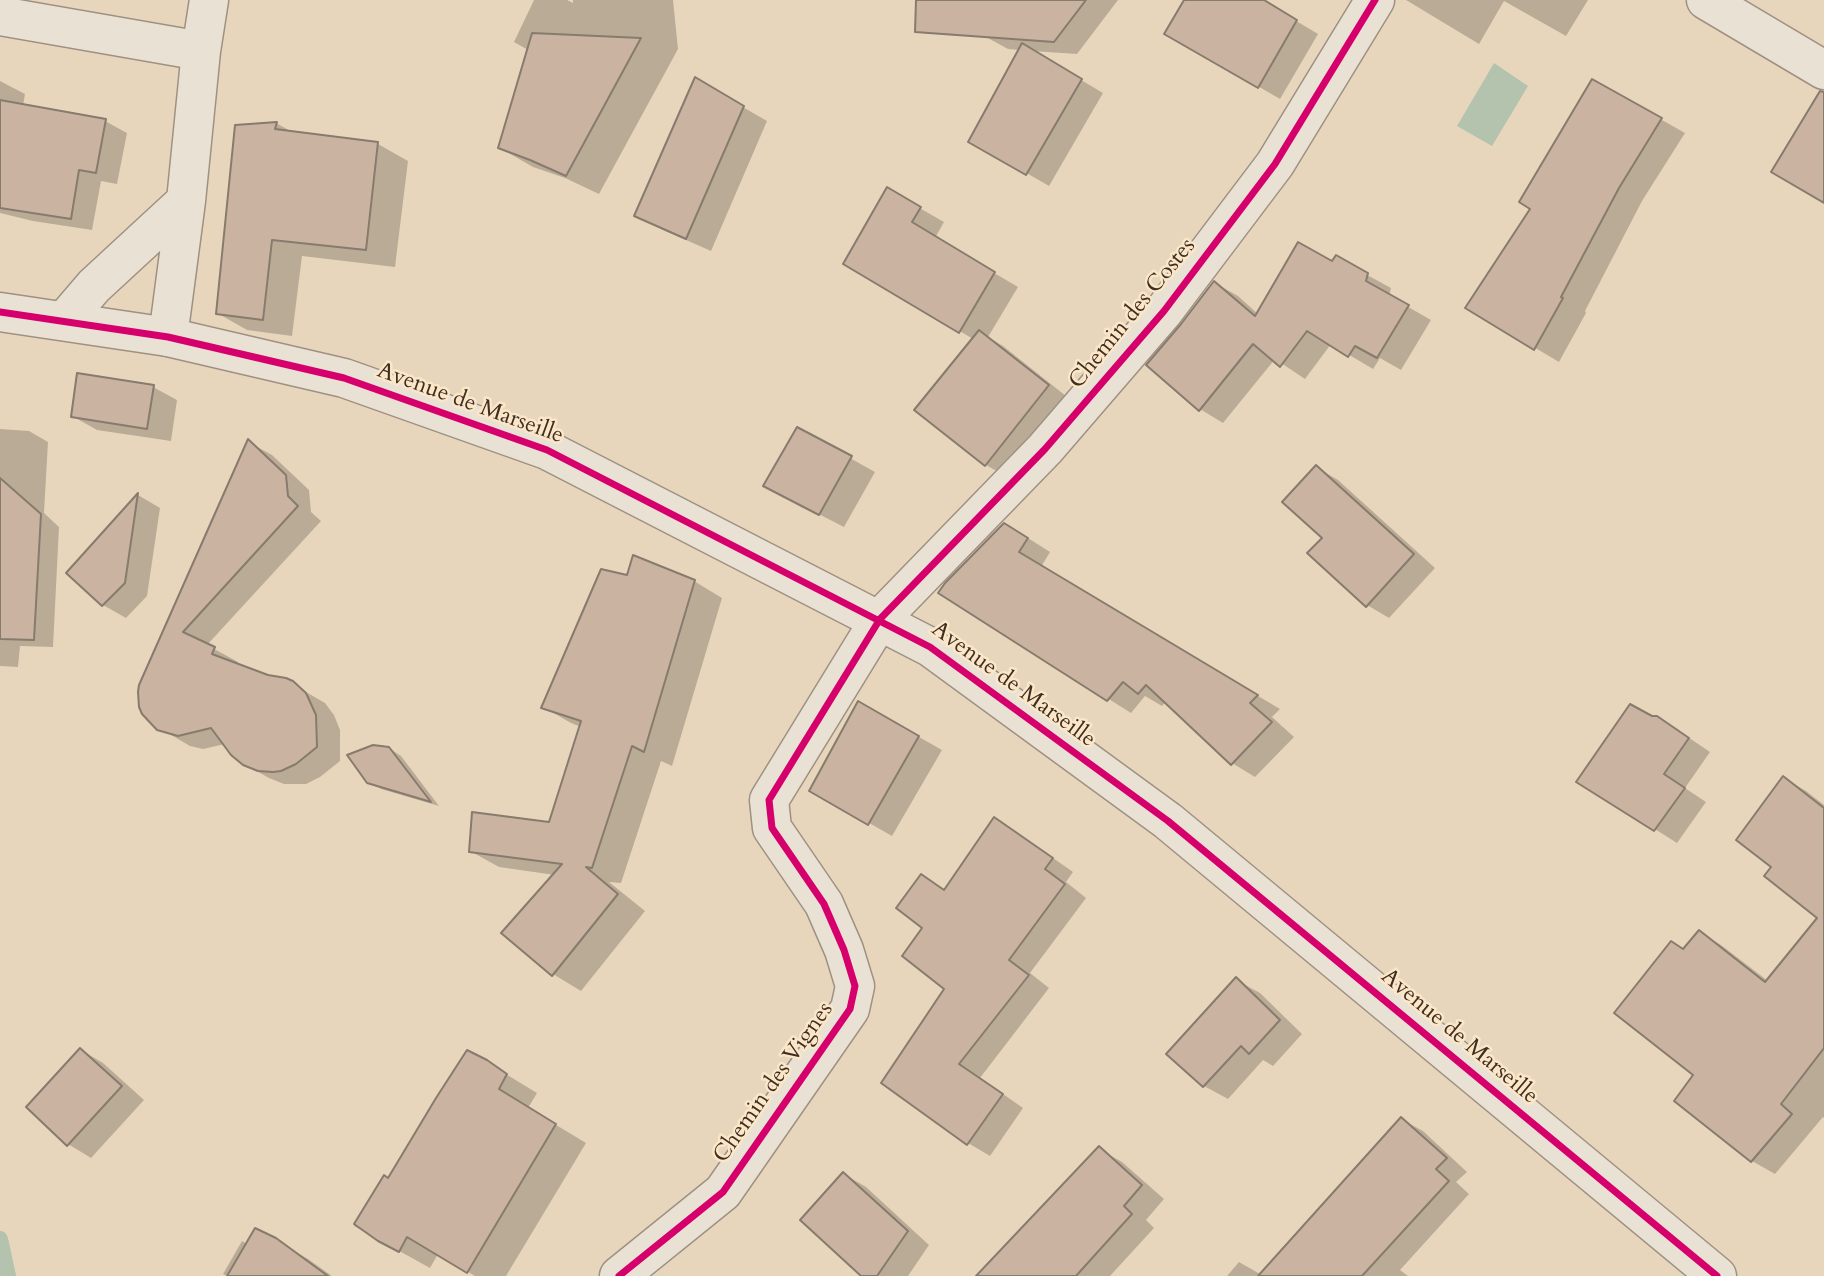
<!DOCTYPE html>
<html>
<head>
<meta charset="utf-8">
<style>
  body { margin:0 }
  canvas { display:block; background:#e8d6bc }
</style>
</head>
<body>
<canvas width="1824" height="1276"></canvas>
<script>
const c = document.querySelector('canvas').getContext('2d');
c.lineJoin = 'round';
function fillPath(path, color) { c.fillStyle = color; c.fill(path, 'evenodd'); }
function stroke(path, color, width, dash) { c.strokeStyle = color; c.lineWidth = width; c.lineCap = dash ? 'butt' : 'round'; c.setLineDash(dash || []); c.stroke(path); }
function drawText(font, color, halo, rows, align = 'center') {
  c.font = font + ' Cardo,serif'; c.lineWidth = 5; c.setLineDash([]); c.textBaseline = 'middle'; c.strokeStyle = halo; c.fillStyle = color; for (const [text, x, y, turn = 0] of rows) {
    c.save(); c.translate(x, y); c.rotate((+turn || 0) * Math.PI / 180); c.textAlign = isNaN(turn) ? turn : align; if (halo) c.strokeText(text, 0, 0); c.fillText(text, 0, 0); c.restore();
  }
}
fillPath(new Path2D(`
  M 1494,63 L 1528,86 L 1492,146 L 1457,126 Z`), '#b4c3ae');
fillPath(new Path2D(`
  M 534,0 L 567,0 L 573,3 L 573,0 L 673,0 L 678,49 L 599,194 L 565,178 L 533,167 L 500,148 L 528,50 L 514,42 Z
  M 1014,0 L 1118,0 L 1077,54 L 1032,51 L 1103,93 L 1049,186 L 971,141 L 1020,50 L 1008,49 L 986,37 Z
  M 1186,0 L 1261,0 L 1318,34 L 1280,99 L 1166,33 Z
  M 1406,0 L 1588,0 L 1566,36 L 1504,1 L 1479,44 Z
  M 696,80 L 767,121 L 711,251 L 661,229 L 637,215 Z
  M 0,81 L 25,94 L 23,106 L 105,121 L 127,133 L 117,184 L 101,181 L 92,230 L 33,221 L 0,213 Z
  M 1593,81 L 1685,133 L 1642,201 L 1585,311 L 1586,313 L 1559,362 L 1468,308 L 1532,208 Z
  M 276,123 L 294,133 L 378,144 L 408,161 L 395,267 L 302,256 L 292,336 L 247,330 L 217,313 Z
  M 888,190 L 944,222 L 935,238 L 1018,287 L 988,337 L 1003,346 L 1071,400 L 1009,478 L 986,465 L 973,339 L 846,263 Z
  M 1336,258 L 1391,288 L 1389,296 L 1431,320 L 1401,370 L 1380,358 L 1373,369 L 1331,344 L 1305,379 L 1275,359 L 1223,423 L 1200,409 L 1215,283 L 1238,296 L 1258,314 L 1333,264 Z
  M 153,387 L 177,400 L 171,441 L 97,430 L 72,416 Z
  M 0,429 L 29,431 L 48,442 L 44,513 L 59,527 L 53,647 L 20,646 L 18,667 L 0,666 Z
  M 798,429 L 875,472 L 844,527 L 789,499 Z
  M 248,442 L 272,455 L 309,490 L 311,512 L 321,521 L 207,645 L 238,662 L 237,665 L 267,676 L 285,680 L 325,703 L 334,715 L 340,730 L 340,761 L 320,777 L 306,784 L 284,784 L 269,778 L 244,764 L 225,744 L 203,749 L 190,746 L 152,724 L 144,713 Z
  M 1316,467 L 1338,480 L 1435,568 L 1389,618 L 1367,605 L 1324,538 Z
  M 138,495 L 160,508 L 147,596 L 126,618 L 103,605 L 68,573 Z
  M 1028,538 L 1050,552 L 1041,567 L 1280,709 L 1272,717 L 1294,737 L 1255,777 L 1232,763 L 1166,701 L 1162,706 L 1145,696 L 1131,713 L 940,593 Z
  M 628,577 L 694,581 L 722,598 L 672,766 L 661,761 L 621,883 L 609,882 L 645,911 L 581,991 L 553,974 L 555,875 L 499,867 L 470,851 L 550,824 L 581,727 L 571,723 L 543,707 Z
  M 859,703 L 942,750 L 892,836 L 811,790 Z
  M 1652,718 L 1656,718 L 1679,731 L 1710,752 L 1685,788 L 1706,802 L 1677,843 L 1579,781 Z
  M 389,748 L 401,756 L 439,806 L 381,789 L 368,782 Z
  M 1784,778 L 1806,791 L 1824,805 L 1824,1118 L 1823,1117 L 1775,1174 L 1752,1161 L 1676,1100 L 1696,1075 L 1684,950 L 1699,932 L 1721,945 L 1768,981 L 1820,918 L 1773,867 Z
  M 994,820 L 1016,832 L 1073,872 L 1066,882 L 1086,898 L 1030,973 L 1049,988 L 980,1078 L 1023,1108 L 990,1156 L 968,1143 L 883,1082 L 946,989 L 925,928 L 922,876 L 946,890 Z
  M 1236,980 L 1260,993 L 1302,1034 L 1273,1066 L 1263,1060 L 1228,1099 L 1204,1086 Z
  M 81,1050 L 103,1063 L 144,1100 L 91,1158 L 68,1144 Z
  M 486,1062 L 537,1093 L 528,1108 L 586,1143 L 506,1276 L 475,1276 L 438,1254 L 430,1268 L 354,1226 L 385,1177 L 389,1180 Z
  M 1401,1119 L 1423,1131 L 1467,1172 L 1456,1182 L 1469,1194 L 1400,1270 L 1408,1276 L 1227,1276 L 1239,1262 L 1260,1274 Z
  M 1099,1149 L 1122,1162 L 1164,1199 L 1146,1220 L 1154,1228 L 1110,1276 L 979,1276 Z
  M 844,1174 L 866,1187 L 929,1245 L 908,1276 L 864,1276 Z
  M 275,1240 L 308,1259 L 332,1276 L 227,1276 L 223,1274 L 242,1241 L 247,1244 Z`), '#0003');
stroke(new Path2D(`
  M 0,1239 L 8,1276`), '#b4c3ae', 16);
const building = new Path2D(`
  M 916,0 L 1086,0 L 1054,42 L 915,32 Z
  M 1184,0 L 1264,0 L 1297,20 L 1258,88 L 1164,34 Z
  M 532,33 L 641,38 L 566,176 L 530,160 L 498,148 Z
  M 1022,43 L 1082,79 L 1026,175 L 968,142 Z
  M 695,77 L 744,106 L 686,239 L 634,216 Z
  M 1592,79 L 1662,118 L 1619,188 L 1561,297 L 1563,298 L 1534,350 L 1465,308 L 1530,209 L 1519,202 Z
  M 1820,91 L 1824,92 L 1824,203 L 1771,172 Z
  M 0,100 L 106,119 L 96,173 L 79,170 L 71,219 L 0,208 Z
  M 277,122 L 275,129 L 378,142 L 366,250 L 272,240 L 263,320 L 216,314 L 235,125 Z
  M 887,187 L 921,207 L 912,222 L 995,272 L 959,333 L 843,264 Z
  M 1298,242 L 1332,261 L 1336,255 L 1368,273 L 1366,281 L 1409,305 L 1377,358 L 1355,346 L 1348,357 L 1307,331 L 1280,367 L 1253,344 L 1199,411 L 1146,365 L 1181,324 L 1214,281 L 1255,316 Z
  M 979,330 L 1049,385 L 985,466 L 914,410 Z
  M 77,373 L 154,385 L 147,429 L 71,417 Z
  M 797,427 L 852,456 L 819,515 L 763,486 Z
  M 248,439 L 286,475 L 288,496 L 298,506 L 183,632 L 215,647 L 212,654 L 268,675 L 286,678 L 293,681 L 306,693 L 316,715 L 317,747 L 296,764 L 281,771 L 273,772 L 258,771 L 243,765 L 231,755 L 211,728 L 178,736 L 157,730 L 142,714 L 139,707 L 138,692 L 139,685 Z
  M 1316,465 L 1414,554 L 1366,607 L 1307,553 L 1322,538 L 1282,502 Z
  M 0,478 L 41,514 L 34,640 L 0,639 Z
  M 138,493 L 125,583 L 102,606 L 66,573 Z
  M 1004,523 L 1028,538 L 1019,552 L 1258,695 L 1250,703 L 1272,722 L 1231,765 L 1146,685 L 1138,694 L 1123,682 L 1107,701 L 938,593 L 945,583 Z
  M 633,555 L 695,580 L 644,752 L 632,746 L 592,868 L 586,867 L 618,894 L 552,976 L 501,933 L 562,864 L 469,852 L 472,812 L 549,822 L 581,721 L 541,708 L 601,569 L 627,575 Z
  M 858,701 L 919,736 L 868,825 L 809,791 Z
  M 1630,704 L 1652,716 L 1657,716 L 1689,738 L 1664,774 L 1685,788 L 1654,831 L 1576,782 Z
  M 373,745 L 389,747 L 431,802 L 367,783 L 347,755 Z
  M 1783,776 L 1824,808 L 1824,1048 L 1781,1104 L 1792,1114 L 1751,1162 L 1674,1101 L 1693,1075 L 1614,1013 L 1671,941 L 1683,949 L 1699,930 L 1765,982 L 1817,918 L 1764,876 L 1771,867 L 1736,840 Z
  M 994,817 L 1053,858 L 1045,869 L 1065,884 L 1009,960 L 1029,975 L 959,1064 L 1003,1094 L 967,1145 L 881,1083 L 944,989 L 902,956 L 922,928 L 896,908 L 921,874 L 944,890 Z
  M 1236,977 L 1280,1020 L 1249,1054 L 1241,1046 L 1203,1087 L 1166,1054 Z
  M 80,1048 L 122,1086 L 67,1146 L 26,1107 Z
  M 467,1050 L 487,1060 L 507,1074 L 499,1089 L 556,1124 L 467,1273 L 407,1237 L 399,1252 L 378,1241 L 354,1224 L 384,1175 L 388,1178 L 436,1098 Z
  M 1401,1117 L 1447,1158 L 1436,1169 L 1449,1181 L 1362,1276 L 1258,1276 Z
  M 1099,1146 L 1142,1185 L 1124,1206 L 1132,1214 L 1076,1276 L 976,1276 Z
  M 843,1172 L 908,1231 L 877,1276 L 861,1276 L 800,1220 Z
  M 255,1228 L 276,1238 L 328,1276 L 227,1276 Z`);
fillPath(building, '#cab3a1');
stroke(building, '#877b6d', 2);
const minor = new Path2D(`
  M 1706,0 L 1824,70
  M 0,16 L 201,51
  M 64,321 L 94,286 L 186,201
  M 168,337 L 186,201 L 201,51 L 209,0
  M 619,1276 L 723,1192 L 850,1009 L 855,986 L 844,950 L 824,904 L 772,828 L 769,800 L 880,619 L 1045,449 L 1164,311 L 1275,164 L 1375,0`);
const tertiary = new Path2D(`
  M 0,312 L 168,337 L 344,378 L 547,450 L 930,647 L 1168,821 L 1717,1276`);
stroke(minor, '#9e9182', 41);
stroke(tertiary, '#9e9182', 41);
stroke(minor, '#eae1d5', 38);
stroke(tertiary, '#eae1d5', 38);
stroke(new Path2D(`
  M 0,312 L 168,337 L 344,378 L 547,450 L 930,647 L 1168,821 L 1717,1276
  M 619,1276 L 723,1192 L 850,1009 L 855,986 L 844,950 L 824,904 L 772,828 L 769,800 L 880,619 L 1045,449 L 1164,311 L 1275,164 L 1375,0`), '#d6006c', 7);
drawText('23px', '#402e23', '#fbe7c8', [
  ["Chemin des Costes",1133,314,-51],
  ["Avenue de Marseille",470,404,20],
  ["Avenue de Marseille",1013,685,36],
  ["Avenue de Marseille",1459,1037,40],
  ["Chemin des Vignes",774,1083,-55]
]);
</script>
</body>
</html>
